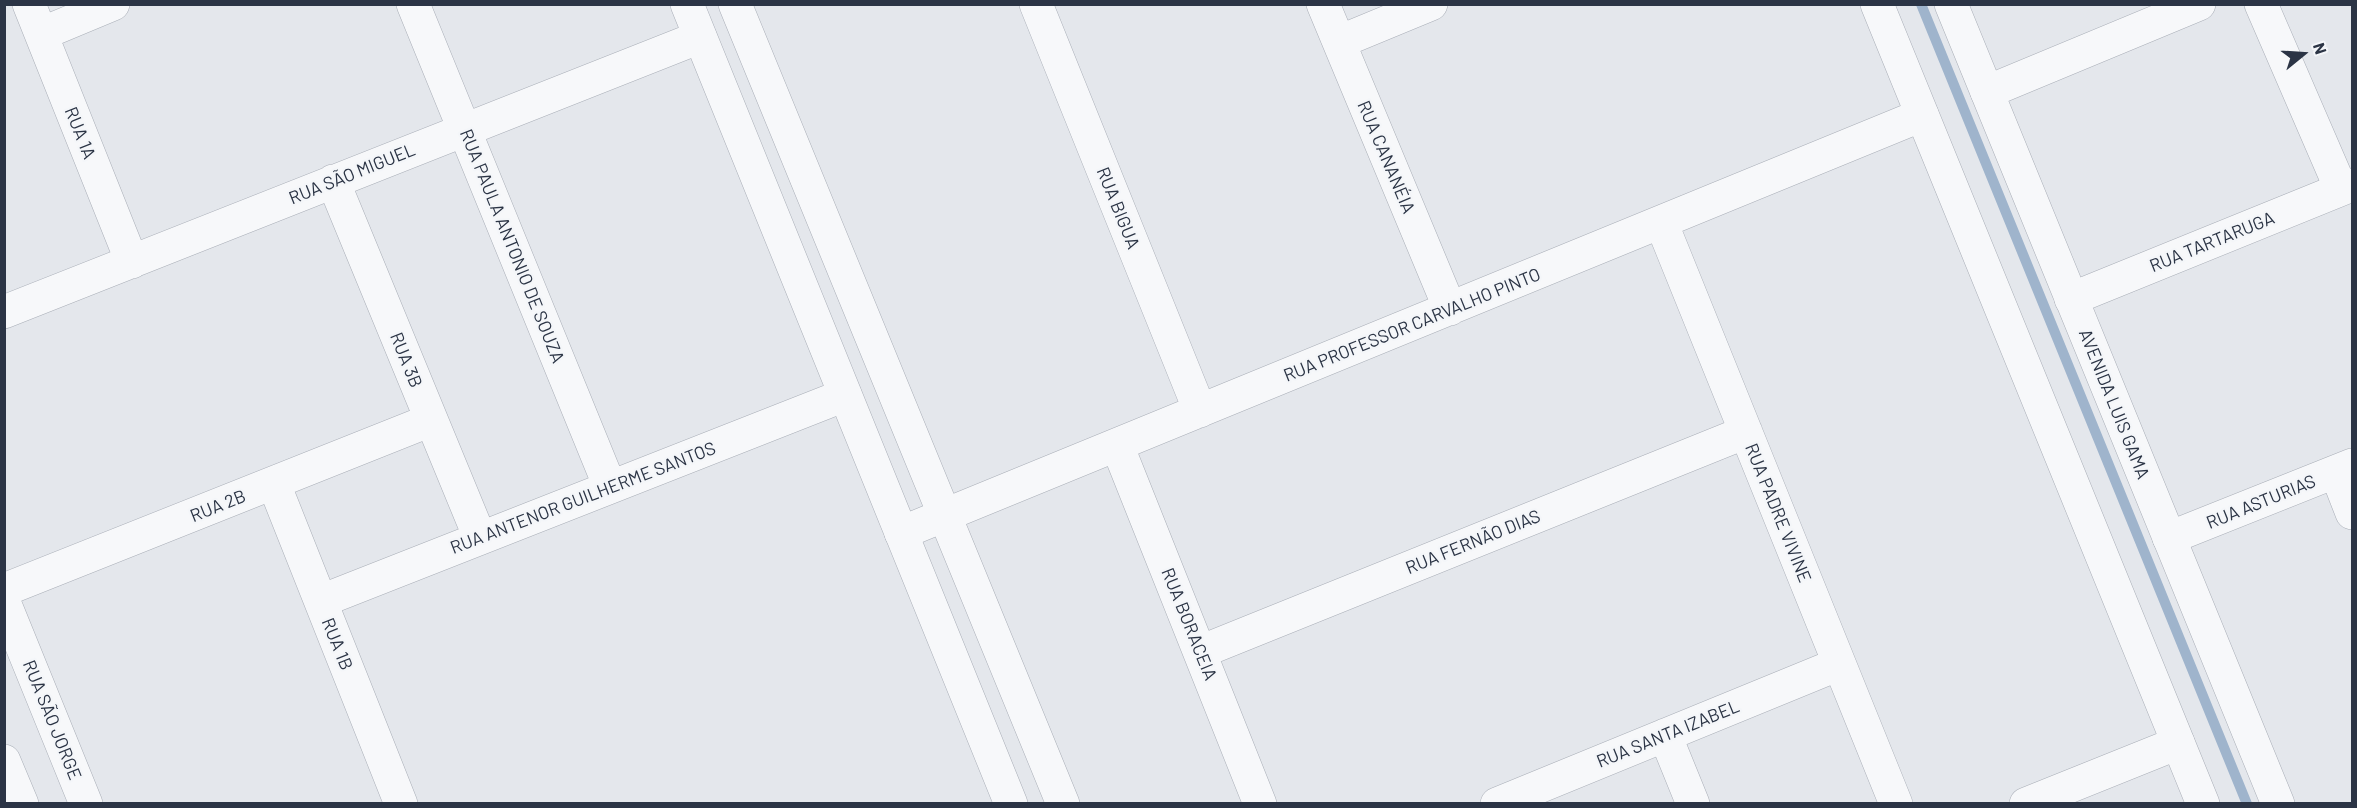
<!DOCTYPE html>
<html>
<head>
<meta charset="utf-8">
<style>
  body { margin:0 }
  #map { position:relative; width:2357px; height:808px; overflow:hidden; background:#e4e7ec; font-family:Barlow,sans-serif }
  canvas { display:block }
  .frame { position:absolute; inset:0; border:6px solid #2b3445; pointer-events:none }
  .north { position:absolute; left:2273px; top:24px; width:60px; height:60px; -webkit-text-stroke:4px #f4f6f9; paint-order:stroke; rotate:72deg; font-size:16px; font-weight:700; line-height:24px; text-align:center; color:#2b3445 }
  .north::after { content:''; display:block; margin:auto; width:21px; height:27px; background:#2b3445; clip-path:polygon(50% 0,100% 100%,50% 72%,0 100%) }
</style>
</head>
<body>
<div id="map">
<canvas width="2357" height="808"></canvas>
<div class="frame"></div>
<div class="north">N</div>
</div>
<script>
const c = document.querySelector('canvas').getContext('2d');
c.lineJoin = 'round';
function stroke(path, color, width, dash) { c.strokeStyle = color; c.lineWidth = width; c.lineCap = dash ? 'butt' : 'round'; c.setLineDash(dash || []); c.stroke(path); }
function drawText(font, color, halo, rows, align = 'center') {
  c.font = font + ' Barlow,sans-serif'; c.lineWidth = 4.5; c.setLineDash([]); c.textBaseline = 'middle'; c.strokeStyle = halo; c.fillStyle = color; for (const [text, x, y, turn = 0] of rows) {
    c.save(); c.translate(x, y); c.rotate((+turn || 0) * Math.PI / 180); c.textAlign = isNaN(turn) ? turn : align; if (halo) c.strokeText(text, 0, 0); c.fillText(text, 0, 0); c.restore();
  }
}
stroke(new Path2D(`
  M 1921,4 L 2247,804`), '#9fb4cc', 10);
const minor = new Path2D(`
  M 29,4 L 132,262
  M 413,4 L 610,487
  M 1036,4 L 1200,411
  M 1323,4 L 1450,309
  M 2261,4 L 2341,189
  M 41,34 L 113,4
  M 1339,42 L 1431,4
  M 1987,92 L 2199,4
  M 333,181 L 480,538
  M 1661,222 L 1896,804
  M 2071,299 L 2352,185
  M 4,312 L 700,37
  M 1117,445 L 1260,804
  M 2336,472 L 2352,513
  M 274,484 L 401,804
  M 901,533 L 1922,115
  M 2169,538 L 2352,465
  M 4,590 L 431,420
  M 321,601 L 845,395
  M 1200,652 L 1746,432
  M 1665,735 L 1693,804
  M 1497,804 L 1839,664
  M 2026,804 L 2178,743`);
const tertiary = new Path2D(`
  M 687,4 L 1011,804
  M 735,4 L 1063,804
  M 1877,4 L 2203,804
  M 1951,4 L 2278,804
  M 4,602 L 86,804
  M 4,761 L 22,804`);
stroke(minor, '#a9aeb7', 34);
stroke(tertiary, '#a9aeb7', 34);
stroke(minor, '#f7f8fa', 33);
stroke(tertiary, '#f7f8fa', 33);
drawText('18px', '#2b3445', '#f4f6f9', [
  ["RUA 1A",80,133,68],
  ["RUA CANANÉIA",1386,157,67],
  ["RUA SÃO MIGUEL",352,174,-22],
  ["RUA BIGUA",1118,208,68],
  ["RUA TARTARUGA",2212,242,-22],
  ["RUA PAULA ANTONIO DE SOUZA",512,246,68],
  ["RUA PROFESSOR CARVALHO PINTO",1412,325,-22],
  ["RUA 3B",406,360,68],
  ["AVENIDA LUIS GAMA",2114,404,68],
  ["RUA ANTENOR GUILHERME SANTOS",583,498,-21],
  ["RUA ASTURIAS",2261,502,-22],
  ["RUA 2B",218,506,-22],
  ["RUA PADRE VIVINE",1778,513,68],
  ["RUA FERNÃO DIAS",1473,542,-22],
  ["RUA BORACEIA",1189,624,68],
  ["RUA 1B",337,644,68],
  ["RUA SÃO JORGE",52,720,68],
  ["RUA SANTA IZABEL",1668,734,-22]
]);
</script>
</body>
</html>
